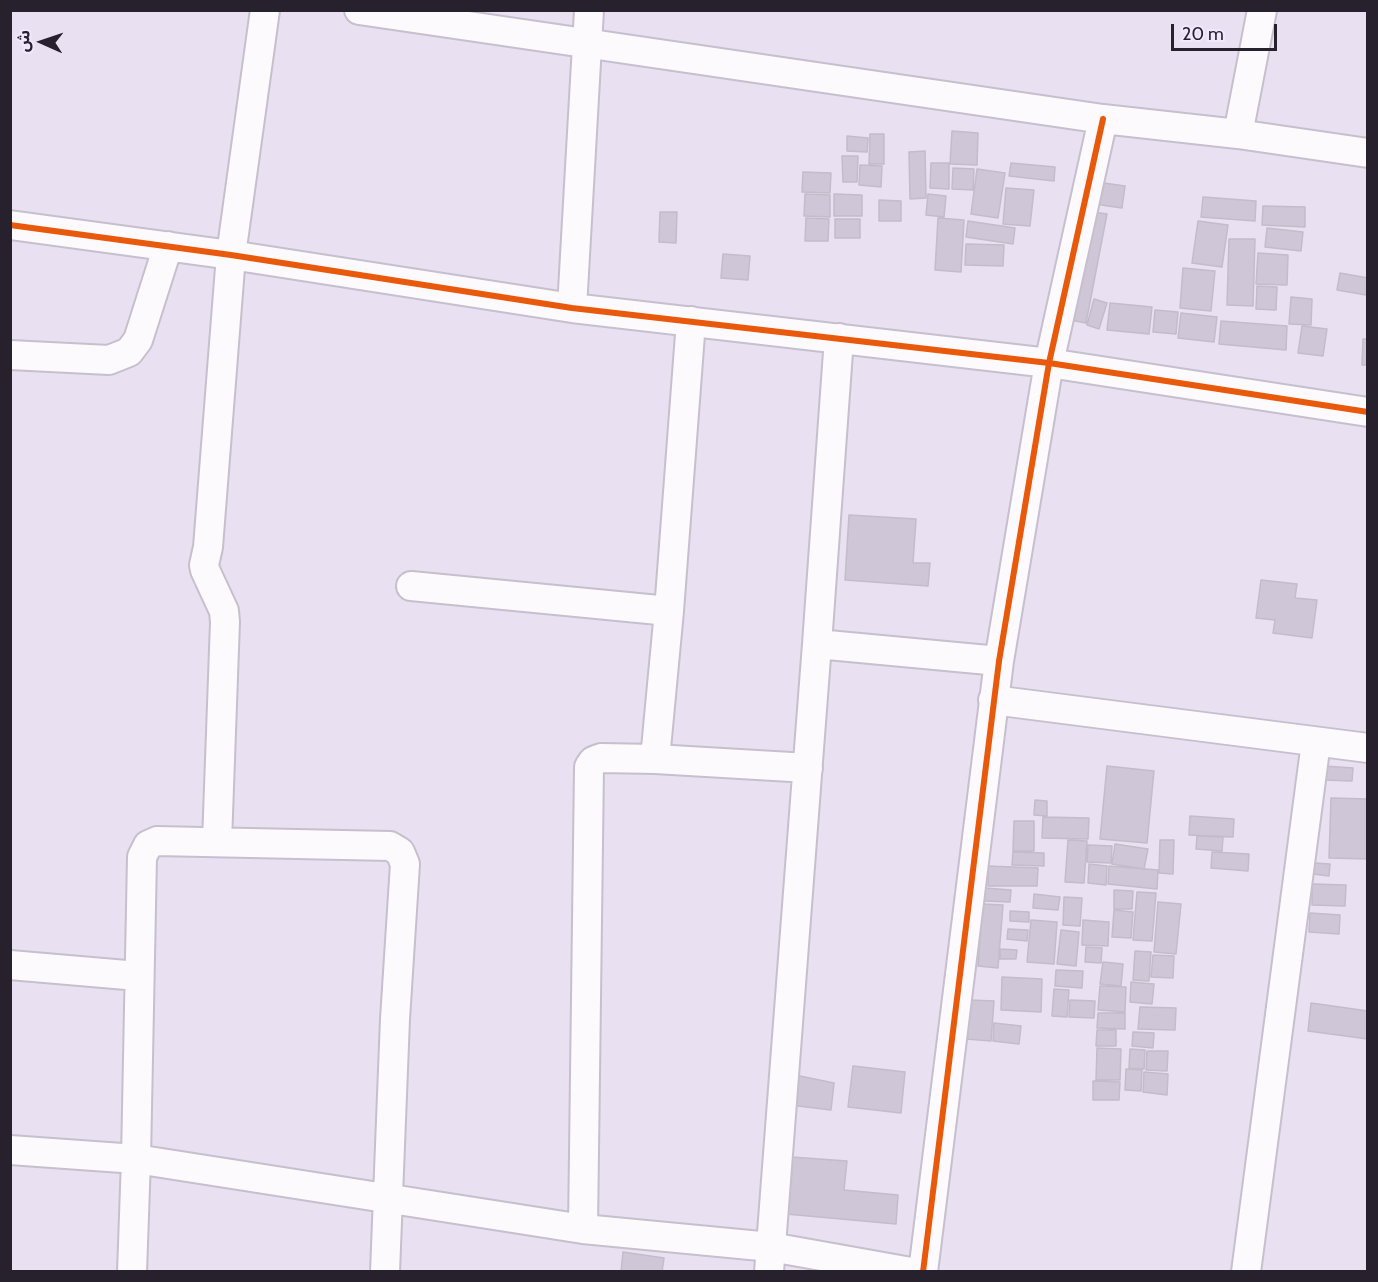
<!DOCTYPE html>
<html>
<head>
<meta charset="utf-8">
<style>
  body { margin:0 }
  #map { position:relative; width:1378px; height:1282px; overflow:hidden; background:#e9e0f2; font-family:Cabin,"Noto Sans Arabic",sans-serif }
  canvas { display:block }
  .frame { position:absolute; inset:0; border:12px solid #27212e; pointer-events:none }
  .north { position:absolute; left:12px; top:12px; width:60px; height:60px; -webkit-text-stroke:4px #f2e8fd; paint-order:stroke; rotate:273deg; font-size:16px; font-weight:700; line-height:24px; text-align:center; color:#27212e }
  .north::after { content:''; display:block; margin:auto; width:21px; height:27px; background:#27212e; clip-path:polygon(50% 0,100% 100%,50% 72%,0 100%) }
  .scale { position:absolute; left:1171px; top:24px; width:106px; height:27px; box-sizing:border-box; border:3px solid #27212e; border-top:0; padding-left:8px; font-size:18px; line-height:21px; white-space:nowrap; color:#27212e; -webkit-text-stroke:4px #f2e8fd; paint-order:stroke }
</style>
</head>
<body>
<div id="map">
<canvas width="1378" height="1282"></canvas>
<div class="frame"></div>
<div class="north">ش</div>
<div class="scale">20 m</div>
</div>
<script>
const c = document.querySelector('canvas').getContext('2d');
c.lineJoin = 'round';
function fillPath(path, color) { c.fillStyle = color; c.fill(path, 'evenodd'); }
function stroke(path, color, width, dash) { c.strokeStyle = color; c.lineWidth = width; c.lineCap = dash ? 'butt' : 'round'; c.setLineDash(dash || []); c.stroke(path); }
const building = new Path2D(`
  M 952,131 L 978,133 L 977,165 L 950,164 Z
  M 870,134 L 884,134 L 884,164 L 869,164 Z
  M 847,136 L 868,138 L 867,152 L 847,151 Z
  M 925,151 L 926,198 L 910,199 L 909,152 Z
  M 842,156 L 858,156 L 857,182 L 843,182 Z
  M 931,163 L 949,163 L 949,189 L 930,188 Z
  M 1011,163 L 1055,167 L 1054,181 L 1009,176 Z
  M 860,165 L 882,166 L 881,187 L 859,185 Z
  M 953,168 L 974,169 L 973,190 L 952,189 Z
  M 977,169 L 1005,173 L 998,218 L 971,214 Z
  M 803,172 L 831,173 L 830,193 L 802,192 Z
  M 1090,181 L 1125,186 L 1122,208 L 1087,203 Z
  M 1006,188 L 1034,190 L 1030,226 L 1003,224 Z
  M 805,194 L 830,195 L 830,217 L 804,216 Z
  M 834,194 L 862,195 L 862,216 L 834,216 Z
  M 928,194 L 946,196 L 944,217 L 926,215 Z
  M 1203,197 L 1256,201 L 1255,221 L 1201,217 Z
  M 879,200 L 901,201 L 901,221 L 879,221 Z
  M 1263,206 L 1305,207 L 1305,227 L 1262,225 Z
  M 1086,211 L 1107,214 L 1086,323 L 1065,319 Z
  M 660,212 L 677,212 L 676,243 L 659,242 Z
  M 806,218 L 829,219 L 828,241 L 805,241 Z
  M 938,218 L 964,220 L 961,272 L 935,270 Z
  M 835,219 L 860,219 L 860,238 L 835,238 Z
  M 968,221 L 1015,228 L 1013,244 L 966,237 Z
  M 1198,221 L 1228,225 L 1222,267 L 1192,263 Z
  M 1267,228 L 1303,232 L 1301,251 L 1265,247 Z
  M 1229,239 L 1255,239 L 1253,306 L 1227,305 Z
  M 966,244 L 1004,245 L 1003,266 L 965,265 Z
  M 1258,253 L 1288,255 L 1287,285 L 1256,284 Z
  M 723,254 L 750,256 L 748,280 L 721,278 Z
  M 1183,268 L 1215,271 L 1211,311 L 1180,308 Z
  M 1340,273 L 1368,278 L 1366,295 L 1337,290 Z
  M 1257,286 L 1277,287 L 1276,310 L 1256,309 Z
  M 1291,297 L 1312,299 L 1311,325 L 1289,324 Z
  M 1094,299 L 1107,303 L 1099,329 L 1087,325 Z
  M 1110,303 L 1152,307 L 1149,334 L 1107,330 Z
  M 1155,310 L 1178,312 L 1176,334 L 1153,332 Z
  M 1181,313 L 1217,317 L 1214,342 L 1178,338 Z
  M 1221,321 L 1287,326 L 1286,350 L 1219,344 Z
  M 1302,326 L 1327,329 L 1323,356 L 1298,353 Z
  M 1363,339 L 1368,339 L 1368,365 L 1362,365 Z
  M 849,515 L 916,519 L 913,563 L 930,563 L 928,586 L 845,580 Z
  M 1261,580 L 1297,584 L 1295,598 L 1317,600 L 1312,638 L 1273,633 L 1275,620 L 1256,618 Z
  M 1107,766 L 1154,771 L 1147,843 L 1100,839 Z
  M 1324,766 L 1353,768 L 1352,781 L 1324,780 Z
  M 1331,798 L 1368,799 L 1368,859 L 1329,858 Z
  M 1035,800 L 1047,801 L 1047,816 L 1034,815 Z
  M 1190,816 L 1234,819 L 1233,837 L 1189,835 Z
  M 1043,817 L 1089,818 L 1088,839 L 1042,838 Z
  M 1014,821 L 1034,821 L 1034,851 L 1013,851 Z
  M 1197,836 L 1223,837 L 1222,851 L 1196,849 Z
  M 1068,840 L 1087,841 L 1084,883 L 1065,882 Z
  M 1160,840 L 1174,840 L 1173,874 L 1159,873 Z
  M 1115,844 L 1148,849 L 1144,869 L 1112,864 Z
  M 1088,845 L 1112,846 L 1111,863 L 1087,862 Z
  M 1013,852 L 1044,853 L 1044,866 L 1012,865 Z
  M 1212,852 L 1249,854 L 1248,871 L 1211,868 Z
  M 1314,863 L 1330,864 L 1329,876 L 1313,874 Z
  M 1089,864 L 1107,866 L 1106,885 L 1088,883 Z
  M 988,866 L 1038,868 L 1037,886 L 988,886 Z
  M 1109,866 L 1158,870 L 1157,889 L 1108,884 Z
  M 1312,884 L 1346,885 L 1345,906 L 1312,905 Z
  M 985,888 L 1011,890 L 1010,902 L 985,901 Z
  M 1114,890 L 1133,891 L 1132,909 L 1114,909 Z
  M 1137,892 L 1156,893 L 1152,941 L 1133,940 Z
  M 1034,894 L 1060,897 L 1058,910 L 1033,908 Z
  M 1064,897 L 1082,898 L 1080,926 L 1063,925 Z
  M 1158,902 L 1181,904 L 1176,954 L 1154,952 Z
  M 983,904 L 1003,905 L 998,968 L 978,966 Z
  M 1114,910 L 1133,912 L 1131,938 L 1112,937 Z
  M 1010,911 L 1029,912 L 1029,922 L 1010,921 Z
  M 1310,913 L 1340,915 L 1339,934 L 1309,932 Z
  M 1031,920 L 1057,922 L 1054,964 L 1027,962 Z
  M 1083,920 L 1109,922 L 1108,946 L 1082,945 Z
  M 1008,929 L 1028,930 L 1027,941 L 1007,939 Z
  M 1061,930 L 1079,932 L 1076,966 L 1057,964 Z
  M 1086,947 L 1102,948 L 1101,963 L 1085,962 Z
  M 1000,949 L 1017,950 L 1016,959 L 1000,959 Z
  M 1135,951 L 1151,952 L 1149,981 L 1133,980 Z
  M 1153,955 L 1174,956 L 1173,978 L 1151,977 Z
  M 1103,962 L 1123,964 L 1121,986 L 1100,984 Z
  M 1056,970 L 1083,971 L 1082,988 L 1055,986 Z
  M 1002,977 L 1042,979 L 1041,1012 L 1001,1010 Z
  M 1131,982 L 1154,984 L 1152,1004 L 1130,1002 Z
  M 1100,986 L 1126,987 L 1125,1012 L 1098,1010 Z
  M 1054,989 L 1069,990 L 1067,1017 L 1052,1016 Z
  M 970,1000 L 994,1001 L 991,1041 L 966,1039 Z
  M 1070,1000 L 1095,1001 L 1094,1018 L 1069,1017 Z
  M 1311,1003 L 1368,1011 L 1368,1039 L 1308,1031 Z
  M 1140,1007 L 1176,1008 L 1175,1030 L 1138,1029 Z
  M 1098,1013 L 1125,1013 L 1125,1029 L 1097,1028 Z
  M 994,1023 L 1021,1026 L 1019,1044 L 993,1041 Z
  M 1097,1030 L 1116,1030 L 1116,1046 L 1096,1046 Z
  M 1133,1032 L 1154,1033 L 1153,1048 L 1132,1046 Z
  M 1097,1048 L 1121,1049 L 1120,1080 L 1096,1080 Z
  M 1130,1049 L 1145,1050 L 1144,1069 L 1129,1068 Z
  M 1147,1051 L 1168,1051 L 1167,1071 L 1146,1070 Z
  M 853,1066 L 905,1072 L 901,1113 L 848,1107 Z
  M 1126,1069 L 1142,1070 L 1141,1091 L 1125,1090 Z
  M 1144,1072 L 1168,1074 L 1167,1095 L 1143,1092 Z
  M 795,1075 L 834,1083 L 831,1110 L 790,1105 Z
  M 1093,1081 L 1120,1082 L 1119,1100 L 1093,1100 Z
  M 791,1157 L 847,1161 L 844,1190 L 898,1195 L 896,1224 L 786,1214 Z
  M 623,1252 L 664,1258 L 662,1272 L 621,1272 Z`);
fillPath(building, '#cfc7d7');
stroke(building, '#c3bcca', 1.5);
const street = new Path2D(`
  M 359,10 L 1103,119 L 1238,134 L 1368,153
  M 1238,134 L 1262,10
  M 10,225 L 231,255 L 572,308 L 1049,363 L 1368,412
  M 572,308 L 589,10
  M 10,355 L 109,360 L 129,352 L 138,340 L 168,246
  M 411,586 L 669,611
  M 817,644 L 999,661
  M 993,700 L 1368,748
  M 655,759 L 669,611 L 691,321
  M 217,842 L 225,622 L 224,611 L 205,570 L 204,565 L 208,547 L 231,255 L 265,10
  M 10,965 L 138,976
  M 10,1150 L 136,1159 L 583,1229 L 771,1247 L 911,1272
  M 583,1229 L 589,767 L 593,761 L 601,758 L 655,759 L 808,768
  M 132,1272 L 136,1159 L 142,857 L 148,845 L 157,841 L 390,846 L 400,852 L 405,864 L 395,1019 L 385,1272
  M 769,1272 L 817,644 L 839,338
  M 923,1272 L 999,661 L 1049,363 L 1103,119
  M 1246,1272 L 1316,742`);
stroke(street, '#c6bfcd', 32);
stroke(street, '#fcfafd', 28);
stroke(new Path2D(`
  M 10,225 L 231,255 L 572,308 L 1049,363 L 1368,412
  M 923,1272 L 999,661 L 1049,363 L 1103,119`), '#e8590c', 6);
</script>
</body>
</html>
